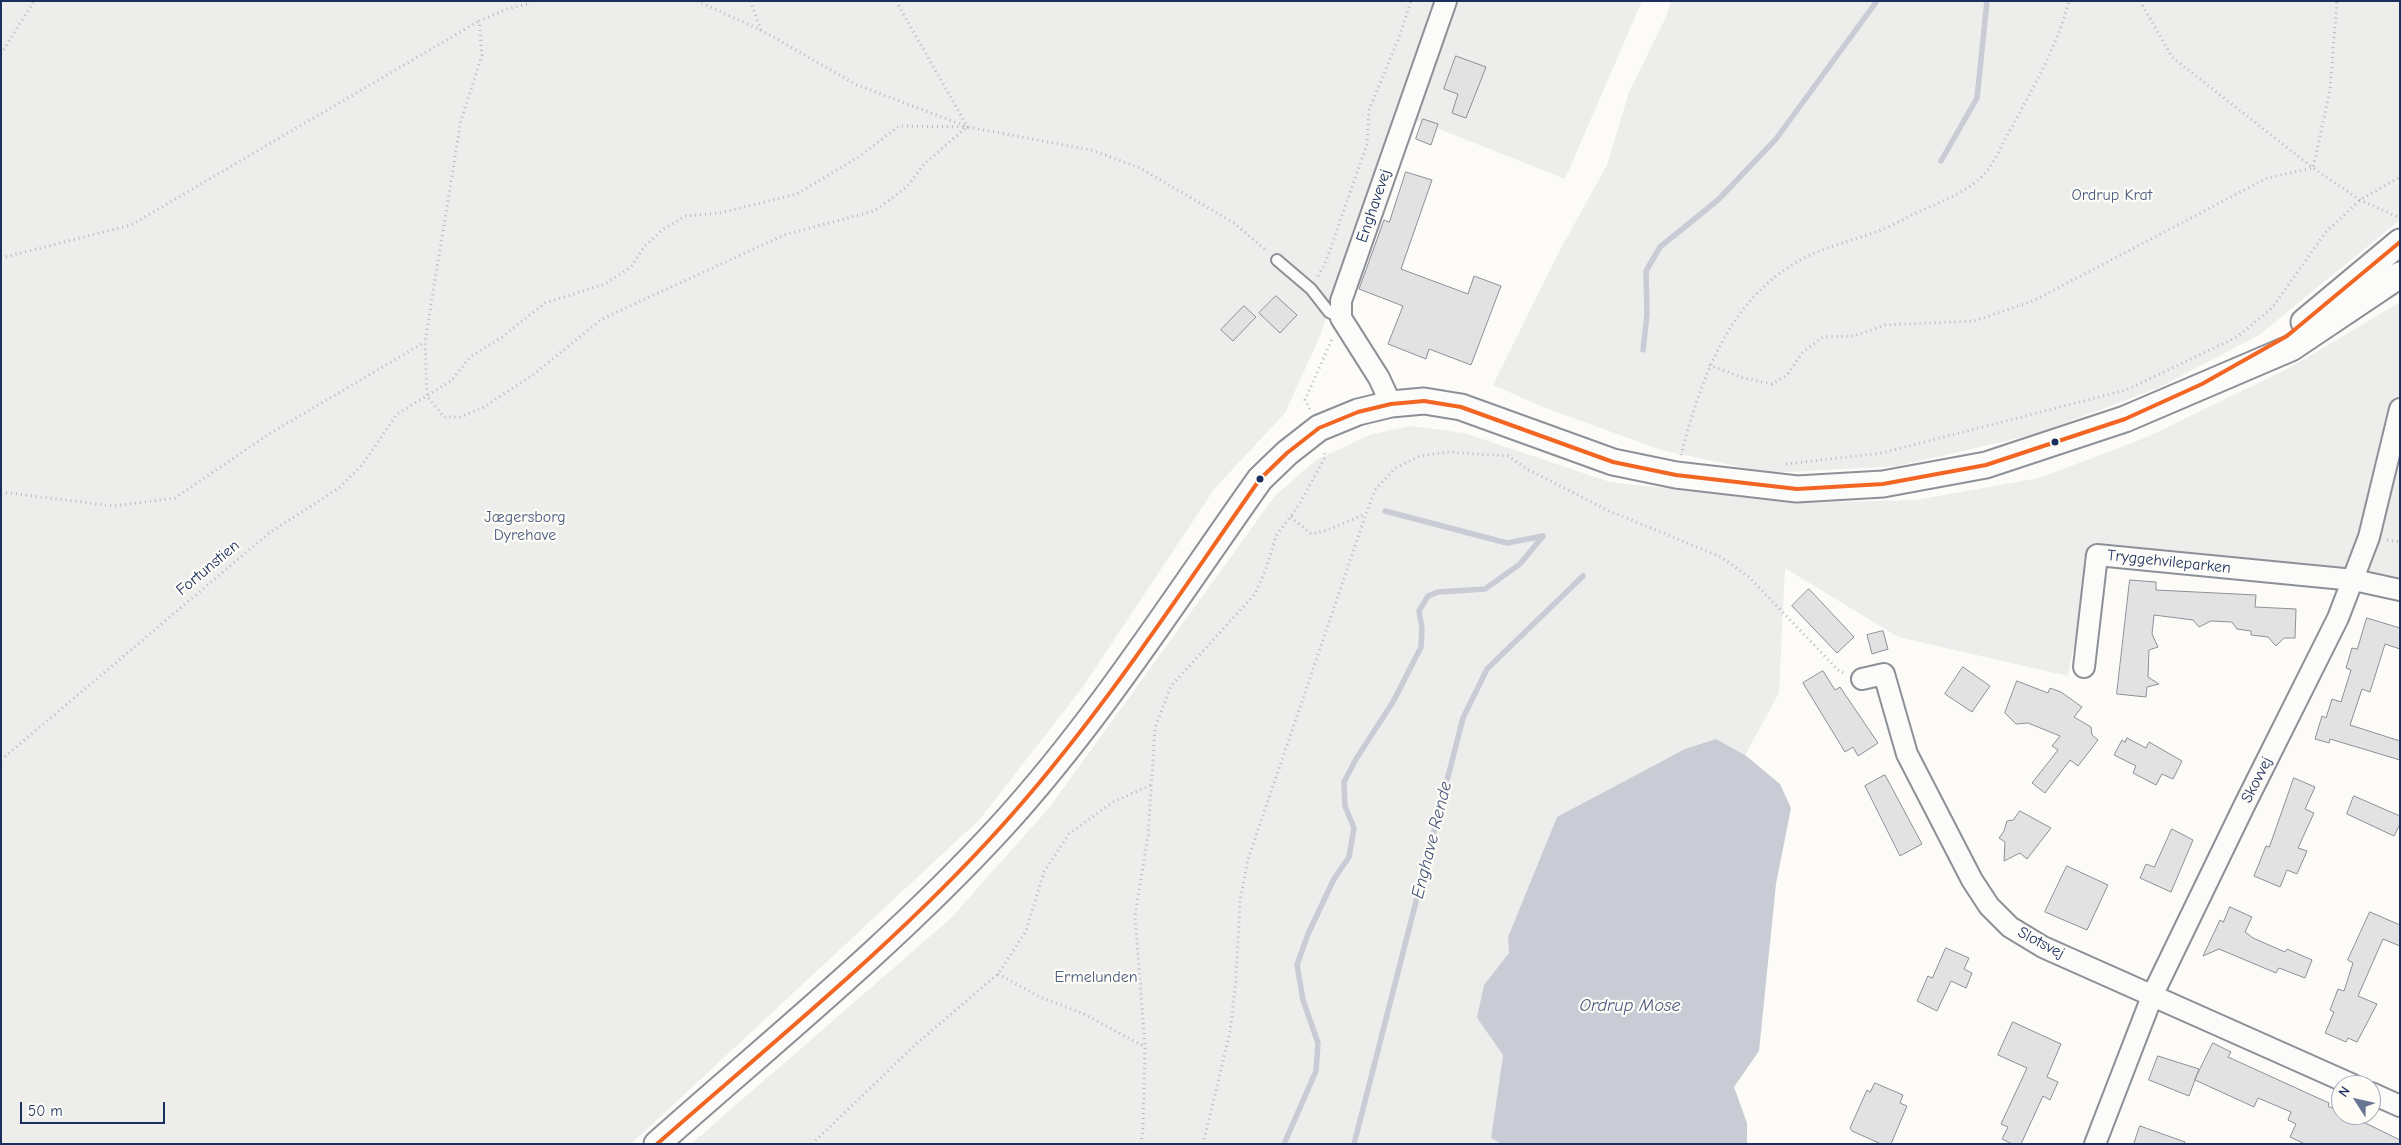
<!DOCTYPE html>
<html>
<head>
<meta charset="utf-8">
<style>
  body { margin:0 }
  #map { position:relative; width:2401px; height:1145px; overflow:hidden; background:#fcfbf8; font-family:"Comic Neue",sans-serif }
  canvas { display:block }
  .frame { position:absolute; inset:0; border:2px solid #1b2f5e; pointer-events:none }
  .north { position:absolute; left:2331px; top:1075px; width:50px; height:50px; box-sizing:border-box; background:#fdfcf7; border:1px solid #a3aaba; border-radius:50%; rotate:305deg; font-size:14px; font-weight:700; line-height:20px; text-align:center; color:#1b2f5e }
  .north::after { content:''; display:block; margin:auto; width:18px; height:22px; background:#6a7694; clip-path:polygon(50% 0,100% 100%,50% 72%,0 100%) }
  .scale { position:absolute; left:20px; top:1102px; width:145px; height:22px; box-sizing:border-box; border:2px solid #1b2f5e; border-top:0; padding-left:6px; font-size:15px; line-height:18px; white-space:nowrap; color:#1b2f5e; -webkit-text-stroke:4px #fdfcf7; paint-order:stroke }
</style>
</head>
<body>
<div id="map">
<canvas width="2401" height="1145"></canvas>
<div class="frame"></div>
<div class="north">N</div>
<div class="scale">50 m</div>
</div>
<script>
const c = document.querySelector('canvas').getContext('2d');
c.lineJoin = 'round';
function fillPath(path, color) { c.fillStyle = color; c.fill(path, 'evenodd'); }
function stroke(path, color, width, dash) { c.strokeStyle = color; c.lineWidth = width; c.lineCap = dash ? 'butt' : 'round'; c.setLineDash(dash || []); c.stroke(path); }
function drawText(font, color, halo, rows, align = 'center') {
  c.font = font + ' "Comic Neue",sans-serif'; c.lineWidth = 4.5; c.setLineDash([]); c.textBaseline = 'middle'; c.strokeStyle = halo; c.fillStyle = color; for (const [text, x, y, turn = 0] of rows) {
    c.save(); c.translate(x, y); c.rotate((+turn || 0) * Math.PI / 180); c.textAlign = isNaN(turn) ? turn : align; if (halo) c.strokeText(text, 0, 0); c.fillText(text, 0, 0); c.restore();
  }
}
fillPath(new Path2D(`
  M 1,1 L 1642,1 L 1565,179 L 1396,112 L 1320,336 L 1285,413 L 1215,488 L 1082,688 L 980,819 L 631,1144 L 1,1144 Z
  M 1671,1 L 2400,1 L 2400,220 L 2259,335 L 2158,388 L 2036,434 L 1898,466 L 1769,473 L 1661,450 L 1543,407 L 1493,385 L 1560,250 L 1607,165 L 1629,92 L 1666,17 Z
  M 2400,302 L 2400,580 L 2092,549 L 2068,676 L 1898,637 L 1785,568 L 1779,693 L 1745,755 L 1716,739 L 1557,817 L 1508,937 L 1509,953 L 1499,968 L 1477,1018 L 1503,1055 L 1491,1137 L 1502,1144 L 691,1144 L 950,919 L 1049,808 L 1275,496 L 1316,460 L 1372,434 L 1412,426 L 1464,433 L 1610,482 L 1795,503 L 1916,500 L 2039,478 L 2145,438 L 2291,367 Z`), '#ededec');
fillPath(new Path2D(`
  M 1716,739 L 1745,755 L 1780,784 L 1791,808 L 1776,884 L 1759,1051 L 1734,1087 L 1747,1123 L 1747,1144 L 1502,1144 L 1491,1138 L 1503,1055 L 1477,1018 L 1484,985 L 1509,953 L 1508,937 L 1557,817 L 1685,749 Z`), '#c9ccd4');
stroke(new Path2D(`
  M 1941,161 L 1977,98 L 1987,1
  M 1643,350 L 1647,315 L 1646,271 L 1660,247 L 1718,200 L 1776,139 L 1877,1
  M 1385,511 L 1507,543 L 1543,536
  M 1284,1144 L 1316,1071 L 1318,1043 L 1303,1000 L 1297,965 L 1308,934 L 1334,879 L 1349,857 L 1354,828 L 1345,806 L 1344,782 L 1356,759 L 1393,702 L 1421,647 L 1422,628 L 1419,611 L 1428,596 L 1438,592 L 1485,589 L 1520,564 L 1543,536
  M 1354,1144 L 1463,718 L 1487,669 L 1583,576`), '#c9ccd4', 5.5);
const building = new Path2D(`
  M 1456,56 L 1486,67 L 1466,118 L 1452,113 L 1458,94 L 1444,89 Z
  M 1423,119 L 1438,124 L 1431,145 L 1416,139 Z
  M 1406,172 L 1432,180 L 1401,269 L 1468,294 L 1474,276 L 1501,286 L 1471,365 L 1429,349 L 1426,359 L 1388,344 L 1403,306 L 1359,289 L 1384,220 L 1389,222 Z
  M 1276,296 L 1297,315 L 1280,333 L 1259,313 Z
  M 1244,306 L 1256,317 L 1233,341 L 1221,330 Z
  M 2130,580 L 2156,582 L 2156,590 L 2256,595 L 2255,607 L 2296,609 L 2295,638 L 2284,638 L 2276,646 L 2268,637 L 2251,635 L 2251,631 L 2237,629 L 2232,622 L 2211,621 L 2199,627 L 2193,620 L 2154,615 L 2152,634 L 2158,647 L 2149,650 L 2148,677 L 2159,684 L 2147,687 L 2146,697 L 2117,694 Z
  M 1809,589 L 1854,637 L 1837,653 L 1792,606 Z
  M 2367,618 L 2400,628 L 2400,649 L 2385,644 L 2370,692 L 2362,689 L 2350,725 L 2400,741 L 2400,760 L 2330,739 L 2329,743 L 2315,739 L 2322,716 L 2326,718 L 2332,699 L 2341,702 L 2351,670 L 2346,668 L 2352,648 L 2357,649 Z
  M 1883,631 L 1888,649 L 1872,654 L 1867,635 Z
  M 1963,667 L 1990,686 L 1972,712 L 1945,694 Z
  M 1823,671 L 1835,690 L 1840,687 L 1878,743 L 1858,756 L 1853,747 L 1845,752 L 1803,683 Z
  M 2017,681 L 2048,693 L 2050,688 L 2061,692 L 2082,707 L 2074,717 L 2091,727 L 2092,735 L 2098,740 L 2078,766 L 2070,760 L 2045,793 L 2032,783 L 2058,750 L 2052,746 L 2060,736 L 2028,723 L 2016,724 L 2005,713 Z
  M 2127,738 L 2146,748 L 2149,742 L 2182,761 L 2173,779 L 2162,774 L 2156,785 L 2133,773 L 2136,766 L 2114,755 L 2122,740 L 2125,742 Z
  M 1885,775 L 1922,844 L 1900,856 L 1865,786 Z
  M 2294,778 L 2315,787 L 2305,809 L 2314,813 L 2298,848 L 2307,851 L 2297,874 L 2287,870 L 2280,887 L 2254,876 L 2266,846 L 2269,847 Z
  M 2354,796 L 2400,816 L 2400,824 L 2394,836 L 2347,814 Z
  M 2020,811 L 2051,828 L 2027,859 L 2020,853 L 2004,861 L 2005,842 L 1999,838 L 2004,831 L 2007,821 L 2013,820 Z
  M 2172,829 L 2193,840 L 2171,892 L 2140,878 L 2146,864 L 2154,867 Z
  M 2067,866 L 2108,885 L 2087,930 L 2045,912 Z
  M 2230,907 L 2252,917 L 2245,932 L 2253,938 L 2285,952 L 2287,949 L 2312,960 L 2305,978 L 2279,968 L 2276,973 L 2219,949 L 2203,956 L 2220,920 L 2223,922 Z
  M 2370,912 L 2400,925 L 2400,946 L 2383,939 L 2358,996 L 2377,1004 L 2357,1042 L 2348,1038 L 2346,1042 L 2325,1033 L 2334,1012 L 2330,1010 L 2338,989 L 2344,991 L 2353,963 L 2348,960 Z
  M 1946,948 L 1969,958 L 1964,969 L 1972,973 L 1966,988 L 1951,981 L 1937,1011 L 1917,1001 L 1928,976 L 1932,978 Z
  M 2013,1022 L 2061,1044 L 2047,1077 L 2058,1082 L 2050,1100 L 2043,1096 L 2021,1144 L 2012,1144 L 2002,1139 L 2008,1127 L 2001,1124 L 2027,1068 L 1998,1055 Z
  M 2213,1043 L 2231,1052 L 2228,1057 L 2329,1103 L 2328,1106 L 2341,1112 L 2341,1115 L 2353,1117 L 2400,1140 L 2400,1144 L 2305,1144 L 2290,1137 L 2296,1124 L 2288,1120 L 2291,1112 L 2258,1098 L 2254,1107 L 2195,1080 Z
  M 2158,1056 L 2199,1069 L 2189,1096 L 2149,1080 Z
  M 1875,1083 L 1903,1095 L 1900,1103 L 1907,1106 L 1891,1144 L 1881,1144 L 1852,1131 L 1850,1128 L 1867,1090 L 1870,1092 Z
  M 2140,1126 L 2185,1142 L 2184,1144 L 2134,1144 Z`);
fillPath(building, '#e2e2e2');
stroke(building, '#8c9097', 1);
const service = new Path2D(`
  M 1277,260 L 1311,289 L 1329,312 L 1341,318`);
const minor = new Path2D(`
  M 1391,404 L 1379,378 L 1341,318 L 1341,301 L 1446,1
  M 2084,667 L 2097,555 L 2354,580 L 2400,590
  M 1862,679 L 1884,674 L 1907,754 L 1972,880 L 1989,906 L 2010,927 L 2043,947 L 2353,1085
  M 2371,1093 L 2400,1106
  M 2095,1144 L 2153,994 L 2245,804 L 2338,618 L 2369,537 L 2400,409`);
const tertiary = new Path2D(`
  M 2304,322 L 2400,242
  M 657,1144 C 773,1041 895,942 1000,828 C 1098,721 1176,597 1260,479 L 1287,453 L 1319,428 L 1358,412 L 1391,404 L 1424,401 L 1461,407 L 1613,462 L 1676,475 L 1797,489 L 1883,484 L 1986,465 L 2125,419 L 2291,348 L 2400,275`);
stroke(service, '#8c9097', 14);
stroke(minor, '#8c9097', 24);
stroke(tertiary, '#8c9097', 29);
stroke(new Path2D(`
  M 531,1 L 527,4 L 507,9 L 479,21 L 482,55 L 461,120 L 425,342 L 427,396 L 444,417 L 460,417 L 484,407 L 534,374 L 602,319 L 784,235 L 874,211 L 907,187 L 924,164 L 967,127
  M 697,1 L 761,30 L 857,85 L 968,127 L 1091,150 L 1140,168 L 1234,223 L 1267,251
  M 750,1 L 761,30
  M 896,1 L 967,126
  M 2140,1 L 2172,57 L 2313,168 L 2360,200 L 2400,218
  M 1,54 L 34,1
  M 1,258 L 131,225 L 479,21
  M 1318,276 L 1325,264 L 1367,144 L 1369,110 L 1398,40 L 1411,1
  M 1709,365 L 1744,378 L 1772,384 L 1787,375 L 1803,352 L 1823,337 L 1854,336 L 1885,325 L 1974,321 L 2033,301 L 2267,178 L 2313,168 L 2330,90 L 2337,1
  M 1310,409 L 1305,400 L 1332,339
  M 1681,455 C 1701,378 1730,295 1806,257 C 1829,246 1854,240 1878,231 C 1889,227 1901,221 1912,215 C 1936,203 1969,193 1987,171 C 1996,160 2002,144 2009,132 C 2033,88 2056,49 2069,1
  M 1786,464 L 1882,453 L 2126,390 L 2237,337 L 2272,308 L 2326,232 L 2360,200 L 2400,177
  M 1,492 L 114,506 L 175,498 L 269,434 L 425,342
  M 1291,517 L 1311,534 L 1328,530 L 1365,514
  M 2387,540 L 2400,542
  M 1,760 L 269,533 L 339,488 L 363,464 L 397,414 L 451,381 L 470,357 L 502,337 L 545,303 L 605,284 L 631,267 L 644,247 L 662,230 L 685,216 L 720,213 L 797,194 L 860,156 L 899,126 L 968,127
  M 998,974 L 1040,997 L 1084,1014 L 1145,1047
  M 812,1144 L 916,1044 L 998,974 L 1026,931 L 1044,872 L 1069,834 L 1113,802 L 1151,785
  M 1141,1144 L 1143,1129 L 1145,1047 L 1135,915 L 1148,836 L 1155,728 L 1171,686 L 1255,594 L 1266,569 L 1276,536 L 1299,505 L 1325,457 L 1324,450
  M 1203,1144 L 1230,1032 L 1236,979 L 1240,901 L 1248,859 L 1366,514 L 1375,490 L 1395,468 L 1420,456 L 1447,452 L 1508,456 L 1527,469 L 1607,510 L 1721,557 L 1749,577 L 1840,672 L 1845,673`), '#b6b9bd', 3, [1, 4]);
stroke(service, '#fbfbf9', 10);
stroke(minor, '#fbfbf9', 20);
stroke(tertiary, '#fbfbf9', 25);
stroke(new Path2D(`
  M 657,1144 C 774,1041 896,943 1000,828 C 1098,720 1177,597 1260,479 L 1287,453 L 1319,428 L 1358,412 L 1391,404 L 1424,401 L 1461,407 L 1613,462 L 1676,475 L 1797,489 L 1883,484 L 1986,465 L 2125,419 L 2202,384 L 2287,336 L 2400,242`), '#f26522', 4);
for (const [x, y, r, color] of [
  [2055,442,4.5,"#1b2f5e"],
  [1260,479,4.5,"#1b2f5e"]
]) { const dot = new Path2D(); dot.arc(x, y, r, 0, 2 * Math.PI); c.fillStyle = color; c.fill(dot); stroke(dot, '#fdfcf7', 2); }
drawText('16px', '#4c5c7f', '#fdfcf7', [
  ["Ordrup Krat",2112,195],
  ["Jægersborg",525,517],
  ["Dyrehave",525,535],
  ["Ermelunden",1096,977]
]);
drawText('16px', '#1b2f5e', '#fdfcf7', [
  ["Enghavevej",1374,206,-71],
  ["Tryggehvileparken",2169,562,6],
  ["Fortunstien",208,568,-40],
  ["Skovvej",2257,780,-63],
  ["Slotsvej",2041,943,28]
]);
drawText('italic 18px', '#49587d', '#fdfcf7', [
  ["Enghave Rende",1432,840,-76],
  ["Ordrup Mose",1630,1006]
]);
</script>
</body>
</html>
